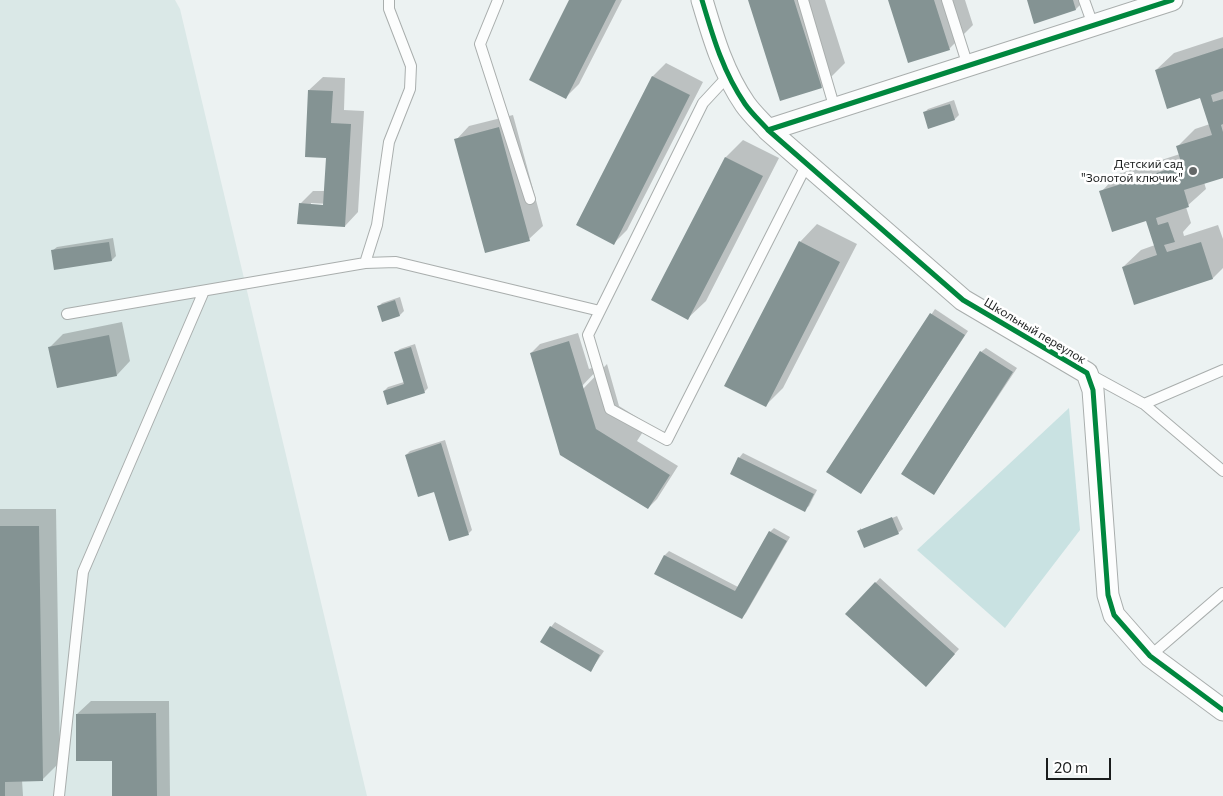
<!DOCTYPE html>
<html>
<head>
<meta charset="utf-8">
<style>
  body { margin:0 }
  #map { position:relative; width:1223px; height:796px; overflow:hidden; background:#ecf2f2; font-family:Commissioner,sans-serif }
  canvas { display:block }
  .scale { position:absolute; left:1046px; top:758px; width:65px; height:22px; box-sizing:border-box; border:2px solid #1a1d1d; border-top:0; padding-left:6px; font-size:15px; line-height:18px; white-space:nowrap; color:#1a1d1d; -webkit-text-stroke:4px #fff; paint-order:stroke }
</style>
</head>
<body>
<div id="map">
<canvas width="1223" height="796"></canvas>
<div class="scale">20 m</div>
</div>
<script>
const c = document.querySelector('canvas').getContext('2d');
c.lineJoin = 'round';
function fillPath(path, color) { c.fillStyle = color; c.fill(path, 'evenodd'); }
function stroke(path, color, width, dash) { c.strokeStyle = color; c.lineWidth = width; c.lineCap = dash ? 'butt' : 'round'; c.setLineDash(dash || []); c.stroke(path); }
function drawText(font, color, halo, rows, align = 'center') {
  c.font = font + ' Commissioner,sans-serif'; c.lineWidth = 5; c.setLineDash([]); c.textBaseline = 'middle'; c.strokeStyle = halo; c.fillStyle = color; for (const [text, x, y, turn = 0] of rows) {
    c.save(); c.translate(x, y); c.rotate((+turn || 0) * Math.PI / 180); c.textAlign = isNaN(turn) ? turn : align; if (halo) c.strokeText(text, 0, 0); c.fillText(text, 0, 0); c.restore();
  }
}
fillPath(new Path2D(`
  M 0,0 L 175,0 L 180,9 L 367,796 L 0,796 Z`), '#dae8e7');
fillPath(new Path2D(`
  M 1069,408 L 1080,530 L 1005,628 L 917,550 Z`), '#c9e2e2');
fillPath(new Path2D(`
  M 571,0 L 622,0 L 579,84 L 566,97 Z
  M 749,0 L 825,0 L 845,63 L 821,87 Z
  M 889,0 L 965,0 L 973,25 L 949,49 Z
  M 1028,0 L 1085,0 L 1076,9 Z
  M 1223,37 L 1223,176 L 1204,182 L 1206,189 L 1186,207 L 1191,223 L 1183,232 L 1184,236 L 1218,225 L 1223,239 L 1223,268 L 1213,278 L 1123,267 L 1141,250 L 1155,245 L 1147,219 L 1101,192 L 1118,174 L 1180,154 L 1178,146 L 1195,129 L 1210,124 L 1201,97 L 1156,70 L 1174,53 Z
  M 666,63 L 703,82 L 627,230 L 614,243 L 577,224 L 653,76 Z
  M 323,77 L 345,78 L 344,110 L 364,111 L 358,212 L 345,226 L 300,204 L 313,191 L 325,191 L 327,157 L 309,90 ZM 311,203 L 329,204 L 329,206 L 311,205 Z
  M 954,100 L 959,115 L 955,119 L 924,113 L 928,109 Z
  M 513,115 L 543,226 L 529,239 L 456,140 L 469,126 Z
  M 743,140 L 779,158 L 706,301 L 688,318 L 652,300 L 726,157 Z
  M 817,224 L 857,244 L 783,388 L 765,406 L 800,242 Z
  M 113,238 L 116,256 L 112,260 L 52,251 L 57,247 Z
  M 400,297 L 404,311 L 400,315 L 383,320 L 378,307 L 382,303 Z
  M 935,309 L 968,331 L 861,493 L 828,471 Z
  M 122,322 L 130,361 L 117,375 L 50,347 L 63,334 Z
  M 578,333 L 589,369 L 603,364 L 582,386 L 582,390 L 607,364 L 619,406 L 648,424 L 637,441 L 678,466 L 657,499 L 648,508 L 531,353 L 540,344 Z
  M 415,344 L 428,388 L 424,392 L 384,391 L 388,387 L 404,382 L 395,353 L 400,349 Z
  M 986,348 L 1017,368 L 934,493 L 981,352 Z
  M 445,440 L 472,530 L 468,534 L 406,455 L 410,451 Z
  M 743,453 L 817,490 L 809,506 L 804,510 L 731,474 L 739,458 Z
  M 0,509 L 56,509 L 60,762 L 42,780 L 22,780 L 23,796 L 0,796 Z
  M 897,516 L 903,529 L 898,533 L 858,531 L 861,528 L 861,531 Z
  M 774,528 L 790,537 L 746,613 L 742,617 L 656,574 L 665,555 L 669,551 L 738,587 L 770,532 Z
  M 880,578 L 959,649 L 930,681 L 847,614 Z
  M 555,622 L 604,651 L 591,670 L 551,627 Z
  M 91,701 L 169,701 L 170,796 L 114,796 L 113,759 L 77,714 Z`), '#0003');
fillPath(new Path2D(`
  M 569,0 L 616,0 L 566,99 L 529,80 Z
  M 748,0 L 794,0 L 822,88 L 780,101 Z
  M 888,0 L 934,0 L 950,50 L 908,63 Z
  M 1027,0 L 1073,0 L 1076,10 L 1034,24 Z
  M 1223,48 L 1223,91 L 1211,95 L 1213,102 L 1223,99 L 1223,124 L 1221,125 L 1223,132 L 1223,178 L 1184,190 L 1189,207 L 1156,218 L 1158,225 L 1168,222 L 1175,242 L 1164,245 L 1167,252 L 1201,242 L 1213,279 L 1134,305 L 1122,267 L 1157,255 L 1146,221 L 1112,232 L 1099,191 L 1182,165 L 1176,146 L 1212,135 L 1200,98 L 1167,109 L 1155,70 Z
  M 652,76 L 690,95 L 614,245 L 576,225 Z
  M 308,90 L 333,91 L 331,123 L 351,124 L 345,227 L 297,224 L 299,203 L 323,205 L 326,158 L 305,157 Z
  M 950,104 L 955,120 L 928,129 L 923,112 Z
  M 499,127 L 530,241 L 485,253 L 454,139 Z
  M 725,157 L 763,176 L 688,320 L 651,300 Z
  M 799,241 L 840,262 L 766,407 L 724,386 Z
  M 109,242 L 112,261 L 54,270 L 51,250 Z
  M 395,300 L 400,316 L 382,322 L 377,306 Z
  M 930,313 L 965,335 L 861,494 L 826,472 Z
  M 109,335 L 117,376 L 57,388 L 48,347 Z
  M 569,341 L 596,429 L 670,475 L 648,509 L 560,455 L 530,353 Z
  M 411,347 L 425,393 L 387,405 L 383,391 L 404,384 L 394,352 Z
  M 980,351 L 1013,372 L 934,495 L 901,474 Z
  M 441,443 L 469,535 L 449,541 L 434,492 L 418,497 L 405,455 Z
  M 738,457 L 814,494 L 805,512 L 730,474 Z
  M 892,517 L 899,534 L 864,548 L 857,531 Z
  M 0,526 L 39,526 L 43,781 L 5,782 L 5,796 L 0,796 Z
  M 769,531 L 787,541 L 742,619 L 654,574 L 664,555 L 735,591 Z
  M 875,582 L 955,654 L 926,687 L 845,614 Z
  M 550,626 L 600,655 L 591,672 L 540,642 Z
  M 156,713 L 157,796 L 112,796 L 112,761 L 76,761 L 76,714 Z`), '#849393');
const lane = new Path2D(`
  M 498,0 L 480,44 L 530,199
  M 803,0 L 835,109
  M 947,0 L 968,66
  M 1084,0 L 1093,25
  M 728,76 L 703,103 L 588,335 L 610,409 L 667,440 L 807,164
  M 365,263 L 377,225 L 389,142 L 410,89 L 411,66 L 389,9 L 389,0
  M 67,314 L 365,263 L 396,262 L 600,311
  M 1089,374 L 1144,404 L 1223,370
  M 1144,404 L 1223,471
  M 1150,656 L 1223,593
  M 59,796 L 83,572 L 204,291`);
const street = new Path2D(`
  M 702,0 C 713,37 723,72 745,104 C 752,114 761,122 768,130 L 963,300 L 1087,373 L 1093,390 L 1108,595 L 1114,615 L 1150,656 L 1223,710
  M 768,130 L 1172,0`);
stroke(lane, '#a9aead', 12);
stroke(street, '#a9aead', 23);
stroke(lane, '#fcfdfd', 10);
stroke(street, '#fcfdfd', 21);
stroke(new Path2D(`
  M 702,0 C 713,37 723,72 745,104 C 752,114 761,122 768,130 L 963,300 L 1087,373 L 1093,390 L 1108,595 L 1114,615 L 1150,656 L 1223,710
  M 768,130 L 1172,0`), '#00873e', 5);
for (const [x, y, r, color] of [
  [1193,171,5,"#646868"]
]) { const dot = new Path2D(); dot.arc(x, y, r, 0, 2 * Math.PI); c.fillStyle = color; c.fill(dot); stroke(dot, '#fff', 2); }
drawText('12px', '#1a1d1d', '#fff', [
  ["Детский сад",1183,164],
  ["\"Золотой ключик\"",1183,178]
], 'right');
drawText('12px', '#1a1d1d', '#fff', [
  ["Школьный переулок",1035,331,31]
]);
</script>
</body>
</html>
